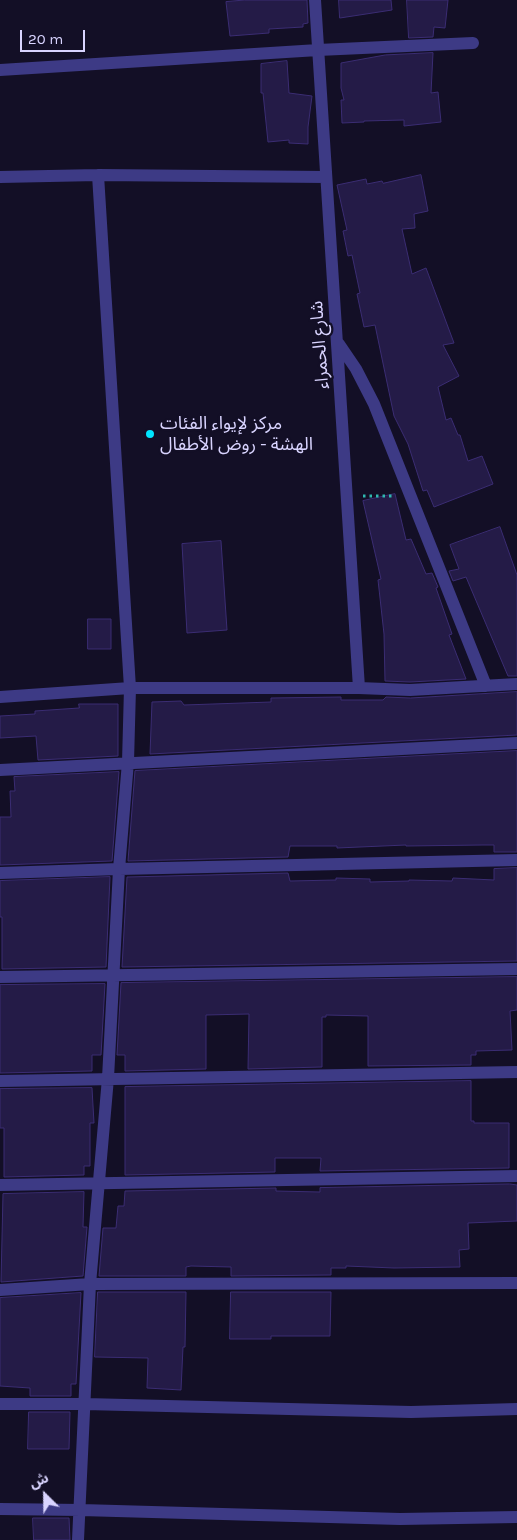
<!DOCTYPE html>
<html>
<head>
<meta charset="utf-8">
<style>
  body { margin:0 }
  #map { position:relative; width:517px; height:1540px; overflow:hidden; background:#130f26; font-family:Karla,"Noto Sans Arabic",sans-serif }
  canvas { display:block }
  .north { position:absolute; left:20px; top:1470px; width:50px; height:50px; -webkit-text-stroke:4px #130f26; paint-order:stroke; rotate:337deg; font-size:14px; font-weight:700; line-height:20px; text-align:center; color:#d9d4ff }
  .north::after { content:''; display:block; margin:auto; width:18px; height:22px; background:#d9d4ff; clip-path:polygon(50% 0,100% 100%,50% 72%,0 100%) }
  .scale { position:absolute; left:20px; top:30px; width:65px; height:22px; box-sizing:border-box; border:2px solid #d9d4ff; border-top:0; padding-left:6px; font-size:15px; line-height:18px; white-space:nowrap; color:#d9d4ff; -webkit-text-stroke:4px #130f26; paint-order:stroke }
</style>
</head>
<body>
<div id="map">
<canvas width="517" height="1540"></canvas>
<div class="north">ش</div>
<div class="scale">20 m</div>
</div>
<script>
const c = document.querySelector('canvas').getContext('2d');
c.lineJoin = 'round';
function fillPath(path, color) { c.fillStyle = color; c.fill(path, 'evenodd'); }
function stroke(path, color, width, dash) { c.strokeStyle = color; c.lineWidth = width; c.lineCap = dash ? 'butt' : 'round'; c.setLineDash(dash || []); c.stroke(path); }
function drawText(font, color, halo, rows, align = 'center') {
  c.font = font + ' Karla,"Noto Sans Arabic",sans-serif'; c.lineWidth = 4.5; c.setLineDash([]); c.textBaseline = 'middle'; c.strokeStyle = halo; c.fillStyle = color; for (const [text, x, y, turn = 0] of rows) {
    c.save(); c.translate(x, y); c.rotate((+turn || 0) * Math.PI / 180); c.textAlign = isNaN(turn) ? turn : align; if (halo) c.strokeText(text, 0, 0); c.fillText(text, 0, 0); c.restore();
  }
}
const building = new Path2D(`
  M 245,0 L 307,0 L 308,23 L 303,24 L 303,27 L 269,29 L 269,33 L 230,36 L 226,2 Z
  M 339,0 L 391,0 L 392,10 L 340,18 Z
  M 407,0 L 448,0 L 445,28 L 434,27 L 433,37 L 409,38 Z
  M 433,53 L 431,93 L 438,92 L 441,122 L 404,126 L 404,120 L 364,121 L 364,122 L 342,123 L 341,100 L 344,100 L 341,88 L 341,63 L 385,55 Z
  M 287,61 L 289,93 L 312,96 L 308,127 L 308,144 L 289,143 L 289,140 L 268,142 L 263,93 L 261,93 L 261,64 Z
  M 421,175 L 428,211 L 414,214 L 415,228 L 402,229 L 412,274 L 426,268 L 454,343 L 443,345 L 459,376 L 438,387 L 446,420 L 451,418 L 458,435 L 460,435 L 468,461 L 482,456 L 493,484 L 434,507 L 427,490 L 423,491 L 408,444 L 394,416 L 375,325 L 364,327 L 357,294 L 360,293 L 352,255 L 348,256 L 343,231 L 347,230 L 337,185 L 366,179 L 367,184 L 382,181 L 383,183 Z
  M 395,494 L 406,540 L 411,539 L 426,574 L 432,573 L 438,587 L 436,588 L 452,634 L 449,635 L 466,679 L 410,682 L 385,681 L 384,634 L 378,580 L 381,579 L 363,501 Z
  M 500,527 L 517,575 L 517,676 L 508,676 L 466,577 L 453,581 L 449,571 L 459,569 L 450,545 Z
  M 221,541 L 227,630 L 187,633 L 182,544 Z
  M 88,619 L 111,619 L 111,649 L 88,649 Z
  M 517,692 L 517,735 L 150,754 L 152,702 L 181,701 L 184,705 L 271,702 L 271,698 L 341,697 L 341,700 L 383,700 L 386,697 L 410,698 Z
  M 79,704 L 118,704 L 118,756 L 38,760 L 36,736 L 0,738 L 0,716 L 35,714 L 35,711 L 79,708 Z
  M 517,751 L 517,852 L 494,852 L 494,845 L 483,845 L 406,846 L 406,845 L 337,848 L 337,846 L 290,846 L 288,857 L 128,861 L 135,771 Z
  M 119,772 L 112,861 L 0,865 L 0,817 L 11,817 L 10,791 L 15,791 L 14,777 Z
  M 517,868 L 517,961 L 122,967 L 127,877 L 288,873 L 290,881 L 336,880 L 336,878 L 370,879 L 370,882 L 409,881 L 409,880 L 452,881 L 453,878 L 494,880 L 494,869 Z
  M 110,877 L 106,967 L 2,969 L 2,917 L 0,917 L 0,881 Z
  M 517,977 L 517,1010 L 510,1011 L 512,1050 L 476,1051 L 476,1055 L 471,1055 L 471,1065 L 368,1066 L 368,1016 L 326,1015 L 326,1017 L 322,1017 L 322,1067 L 248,1069 L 249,1014 L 206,1015 L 206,1069 L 125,1071 L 125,1055 L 117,1055 L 121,983 Z
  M 105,984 L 101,1055 L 92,1055 L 92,1071 L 0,1073 L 0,985 Z
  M 471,1081 L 471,1121 L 474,1121 L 474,1123 L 509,1123 L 509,1168 L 320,1171 L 321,1158 L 275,1158 L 275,1172 L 125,1175 L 125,1087 Z
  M 92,1088 L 94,1123 L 90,1123 L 90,1166 L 84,1166 L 84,1175 L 4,1177 L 4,1128 L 0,1128 L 0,1089 Z
  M 510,1184 L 517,1185 L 517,1221 L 468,1223 L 469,1249 L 459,1250 L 460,1267 L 394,1268 L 346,1266 L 346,1268 L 331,1268 L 331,1275 L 231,1276 L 231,1267 L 191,1266 L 186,1267 L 186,1276 L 99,1276 L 103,1228 L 116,1228 L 118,1206 L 124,1206 L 125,1191 L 276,1188 L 276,1191 L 320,1192 L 320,1188 Z
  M 84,1192 L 83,1227 L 87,1227 L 83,1276 L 1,1282 L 3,1194 Z
  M 98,1292 L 186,1292 L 185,1347 L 183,1347 L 181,1390 L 147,1388 L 148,1358 L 95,1357 Z
  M 231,1292 L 331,1292 L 330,1336 L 271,1336 L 271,1339 L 230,1339 Z
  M 81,1293 L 76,1384 L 71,1384 L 71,1396 L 30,1396 L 30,1388 L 0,1386 L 0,1298 Z
  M 29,1412 L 70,1412 L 69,1449 L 28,1449 Z
  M 33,1518 L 69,1518 L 70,1540 L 34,1540 Z`);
fillPath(building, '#241b47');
stroke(building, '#3b2d73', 1);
stroke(new Path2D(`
  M 363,496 L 392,496`), '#2fb8b0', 3, [2.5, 4]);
stroke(new Path2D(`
  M 315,0 L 359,688
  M 0,70 L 318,50 L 473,43
  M 0,177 L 98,175 L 326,177
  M 339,344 L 356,369 L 374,404 L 486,686
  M 0,697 L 130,688 L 359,688 L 410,690 L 517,684
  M 0,770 L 517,743
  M 0,873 L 119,869 L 517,860
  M 0,977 L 517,969
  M 0,1081 L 517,1072
  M 0,1185 L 517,1176
  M 0,1290 L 90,1284 L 517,1283
  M 0,1404 L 85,1404 L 411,1412 L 517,1409
  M 0,1509 L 81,1510 L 400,1519 L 517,1517
  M 78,1540 L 90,1284 L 108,1078 L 119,869 L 128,762 L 130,688 L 98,175`), '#3d3a85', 12);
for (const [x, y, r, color] of [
  [150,434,5,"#00e5ff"]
]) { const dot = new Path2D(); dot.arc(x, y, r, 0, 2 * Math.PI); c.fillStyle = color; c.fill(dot); stroke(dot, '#130f26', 2); }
drawText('18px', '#d9d4ff', '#130f26', [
  ["شارع الحمراء",320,345,-94]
]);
drawText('18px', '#d9d4ff', '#130f26', [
  ["مركز لإيواء الفئات",160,424],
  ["الهشة - روض الأطفال",160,445]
], 'left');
</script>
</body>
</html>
